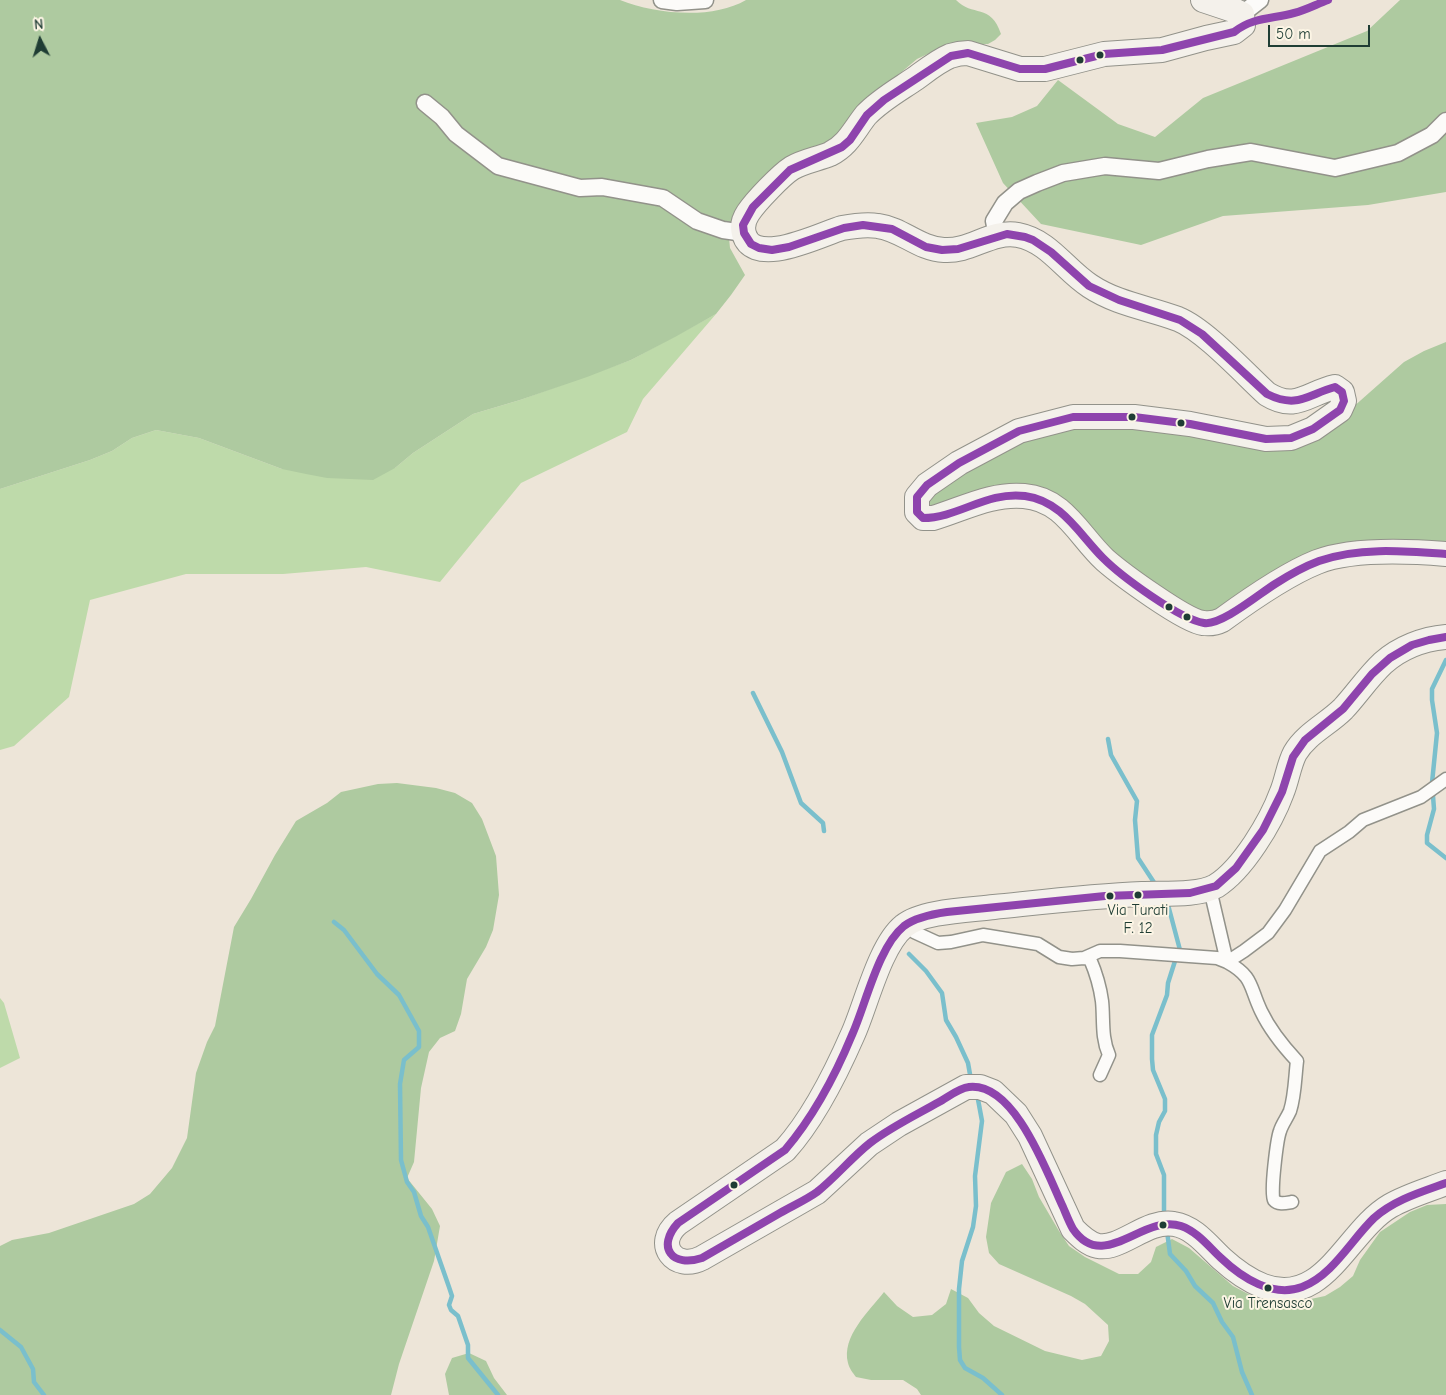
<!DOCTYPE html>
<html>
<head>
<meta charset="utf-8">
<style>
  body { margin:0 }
  #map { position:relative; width:1446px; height:1395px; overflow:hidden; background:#ede5d8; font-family:"Comic Neue",sans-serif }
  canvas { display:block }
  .north { position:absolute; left:15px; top:15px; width:50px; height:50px; -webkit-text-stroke:4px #fcf5e5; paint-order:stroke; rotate:355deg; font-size:14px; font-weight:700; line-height:20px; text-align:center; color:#1f3d34 }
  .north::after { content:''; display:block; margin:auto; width:18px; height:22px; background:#1f3d34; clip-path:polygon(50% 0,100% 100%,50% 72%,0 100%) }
  .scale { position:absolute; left:1268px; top:25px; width:102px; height:22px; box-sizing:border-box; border:2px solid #1f3d34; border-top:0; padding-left:6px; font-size:15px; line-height:18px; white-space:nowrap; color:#1f3d34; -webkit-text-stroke:4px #fcf5e5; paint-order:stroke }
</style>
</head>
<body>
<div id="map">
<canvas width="1446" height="1395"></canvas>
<div class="north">N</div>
<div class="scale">50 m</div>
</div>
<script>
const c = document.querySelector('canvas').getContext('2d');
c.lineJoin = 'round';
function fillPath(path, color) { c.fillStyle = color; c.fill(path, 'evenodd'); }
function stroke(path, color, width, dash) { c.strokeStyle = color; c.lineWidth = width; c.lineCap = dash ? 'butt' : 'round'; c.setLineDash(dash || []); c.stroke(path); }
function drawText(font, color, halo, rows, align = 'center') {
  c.font = font + ' "Comic Neue",sans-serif'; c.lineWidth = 4; c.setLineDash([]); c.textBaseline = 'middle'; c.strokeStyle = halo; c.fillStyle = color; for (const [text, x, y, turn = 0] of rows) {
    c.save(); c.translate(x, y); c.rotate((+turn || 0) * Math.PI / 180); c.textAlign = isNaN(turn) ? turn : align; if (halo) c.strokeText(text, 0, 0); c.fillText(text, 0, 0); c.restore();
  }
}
fillPath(new Path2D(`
  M 716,314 L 643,399 L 627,432 L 521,483 L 440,582 L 366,567 L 283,574 L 186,574 L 90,600 L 69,697 L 14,746 L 0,750 L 0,489 L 90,460 L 112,451 L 132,438 L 156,430 L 199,438 L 282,469 L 395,468 L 413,453 L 473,414 L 520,400 L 631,360 Z
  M 0,998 L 4,1003 L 20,1058 L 0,1068 Z`), '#bedaaa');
fillPath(new Path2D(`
  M 0,0 L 620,0 C 655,14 712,20 746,0 L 956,0 C 972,17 991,3 1001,34 L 995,40 L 988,44 L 947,45 L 917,59 L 859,108 L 831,144 L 752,192 L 738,205 L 732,221 L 729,238 L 730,248 L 745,275 L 731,295 L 716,314 L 675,337 L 631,360 L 587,377 L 520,400 L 473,414 L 413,453 L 395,468 L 373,480 L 327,478 L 306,474 L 282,469 L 199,438 L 156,430 L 132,438 L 112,451 L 90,460 L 0,489 Z
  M 1400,0 L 1446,0 L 1446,192 L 1368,205 L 1223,216 L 1141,245 L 1041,224 L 1003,183 L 976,123 L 1012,117 L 1037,106 L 1058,80 L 1118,124 L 1155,137 L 1203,98 L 1367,31 Z
  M 1446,342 L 1446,545 L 1388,540 L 1217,613 L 1199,616 L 1093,541 L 1058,499 L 933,511 L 922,507 L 927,497 L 1007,444 L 1075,425 L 1175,428 L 1264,447 L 1352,408 L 1404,362 L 1424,351 Z
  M 397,783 L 436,788 L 455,793 L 472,803 L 482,819 L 496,856 L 499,895 L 493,930 L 486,947 L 467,979 L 461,1014 L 455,1031 L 440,1038 L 429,1052 L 421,1088 L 414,1162 L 407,1178 L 432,1209 L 440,1226 L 434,1261 L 399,1364 L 391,1395 L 0,1395 L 0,1246 L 12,1240 L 49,1233 L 134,1204 L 150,1194 L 172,1168 L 187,1138 L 196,1073 L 207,1042 L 215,1026 L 234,927 L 251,899 L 275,855 L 296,821 L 327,803 L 341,792 L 378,784 Z
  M 1022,1164 L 1032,1179 L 1039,1197 L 1059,1231 L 1069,1246 L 1085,1257 L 1119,1274 L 1138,1274 L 1151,1262 L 1156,1247 L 1172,1239 L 1189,1248 L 1233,1286 L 1250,1295 L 1268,1300 L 1306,1300 L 1325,1296 L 1340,1287 L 1353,1276 L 1360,1260 L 1380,1232 L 1410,1212 L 1427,1205 L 1446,1204 L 1446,1395 L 921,1395 L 917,1389 L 903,1380 L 871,1380 L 856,1377 C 853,1373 849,1368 848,1363 C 841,1337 869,1311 884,1292 L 897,1306 L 913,1317 L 932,1315 L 946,1304 L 951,1289 L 968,1298 L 979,1313 L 994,1326 L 1045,1351 L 1082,1360 L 1101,1356 L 1109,1341 L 1108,1325 L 1085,1304 L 1071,1296 L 999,1264 L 989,1253 L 986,1237 L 991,1203 L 1006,1172 Z
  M 469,1353 L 486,1361 L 494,1378 L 507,1395 L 449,1395 L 445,1374 L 452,1358 Z`), '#aecaa0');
stroke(new Path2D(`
  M 1446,660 L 1432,689 L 1432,700 L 1437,733 L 1432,783 L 1434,809 L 1427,835 L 1427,843 L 1446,858
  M 753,693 L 782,752 L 801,803 L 823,823 L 824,831
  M 1108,739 L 1111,755 L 1137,801 L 1135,820 L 1138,858 L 1157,887
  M 334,922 L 344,930 L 377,974 L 399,995 L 419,1031 L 419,1047 L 404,1060 L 400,1084 L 401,1160 L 407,1182 L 414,1192 L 421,1216 L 428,1227 L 449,1287 L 452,1296 L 449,1305 L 451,1310 L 458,1316 L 468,1345 L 468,1358 L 498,1395
  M 909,954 L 926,971 L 942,993 L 946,1020 L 956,1037 L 968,1063 L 971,1080
  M 977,1094 L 982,1121 L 975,1176 L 976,1206 L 973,1227 L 962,1261 L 959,1289 L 959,1347 L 960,1360 L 965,1368 L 983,1378 L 1002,1395
  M 1164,1216 L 1164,1175 L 1156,1154 L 1156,1135 L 1159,1122 L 1165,1111 L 1165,1099 L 1153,1070 L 1152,1059 L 1152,1035 L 1167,995 L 1168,983 L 1175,961 L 1180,950 L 1167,901
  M 1167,1231 L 1170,1254 L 1186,1271 L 1195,1286 L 1213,1303 L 1222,1322 L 1233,1337 L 1242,1372 L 1252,1395
  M 0,1330 L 21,1347 L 33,1369 L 34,1382 L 44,1395`), '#7abfcc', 4.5);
const pedestrian = new Path2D(`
  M 1210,889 L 1227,962 C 1254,977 1249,986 1261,1011 C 1270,1030 1283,1046 1297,1061 C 1295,1077 1295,1096 1290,1111 C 1287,1118 1282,1124 1280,1131 C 1277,1139 1270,1194 1274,1200 C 1278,1205 1286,1203 1292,1202
  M 914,932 L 938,943 L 951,942 L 983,935 L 1038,944 L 1059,957 L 1072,959 L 1084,958 L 1100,951 L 1120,951 L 1217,958 L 1227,962 L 1244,951 L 1268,933 L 1285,910 L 1320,851 L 1349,832 L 1363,820 L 1421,797 L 1446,779
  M 1084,958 L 1090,959 C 1096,973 1100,986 1102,1001 C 1104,1019 1101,1037 1109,1055 L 1100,1075`);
const minor = new Path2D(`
  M 662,0 L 677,2 L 705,0
  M 1242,14 L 1260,0
  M 425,103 L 442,117 L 456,134 L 498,166 L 580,188 L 602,187 L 663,198 L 697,221 L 723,230 L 744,233
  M 997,236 L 994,221 L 1005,203 L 1019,191 L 1037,183 L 1063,173 L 1105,166 L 1159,171 L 1208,159 L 1251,152 L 1335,168 L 1398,153 L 1432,135 L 1446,121`);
const secondary = new Path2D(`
  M 1203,0 L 1236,11 L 1242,14 L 1243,25 L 1234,32 L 1206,38 L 1162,50 L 1104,54 L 1045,69 L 1020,69 L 968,53 C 962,53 956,54 950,56 C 938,61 927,70 916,78 C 900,89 880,100 866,115 C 854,130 848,145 830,154 C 818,159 804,161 792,168 C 781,175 756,201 748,213 C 744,219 742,227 744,234 C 754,269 821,234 842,228 C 853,226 866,224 878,226 C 902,229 919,249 944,250 C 970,252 992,230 1018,235 C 1049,241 1065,270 1090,286 C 1117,304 1149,308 1178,319 C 1205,330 1244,373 1267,394 C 1296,412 1308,393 1335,387 L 1342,392 L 1344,401 L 1340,410 L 1313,429 L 1291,438 L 1266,439 L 1190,424 L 1134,417 L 1073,417 L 1019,431 L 959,463 L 927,485 L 917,497 L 917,512 L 923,518 L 933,518 C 963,509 992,493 1024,496 C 1064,499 1079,536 1105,560 C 1121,574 1185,621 1203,623 C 1210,624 1216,623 1222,620 C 1248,601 1287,574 1317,562 C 1352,548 1409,551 1446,554
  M 1446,637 C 1423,639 1400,648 1383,663 C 1368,677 1357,694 1343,709 C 1328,724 1306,734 1295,753 C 1289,764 1287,780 1282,792 C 1271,822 1243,869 1216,886 C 1198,896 1163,893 1142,894 C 1093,896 1043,902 994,907 C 971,910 922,911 904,926 C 880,945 866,1005 853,1034 C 836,1073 814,1118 785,1150 L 678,1223 C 653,1244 675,1272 702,1258 L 817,1192 L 869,1144 L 899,1124 L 966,1087 L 980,1087 L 993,1092 L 1016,1114 L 1030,1136 L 1073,1229 C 1080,1236 1088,1244 1098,1246 C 1121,1250 1147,1219 1174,1224 C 1194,1227 1208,1246 1222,1259 C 1234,1270 1248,1280 1263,1286 C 1324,1309 1347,1231 1390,1206 C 1407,1196 1428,1190 1446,1183`);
stroke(pedestrian, '#92928a', 15);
stroke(minor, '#92928a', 19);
stroke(secondary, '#92928a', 26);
stroke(pedestrian, '#fcfbf9', 12);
stroke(minor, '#fcfbf9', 16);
stroke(secondary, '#f4f1eb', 24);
stroke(new Path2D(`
  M 1328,0 C 1317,4 1306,10 1294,13 C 1272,19 1253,17 1234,32 L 1162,50 L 1104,54 L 1045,69 L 1020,69 L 968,53 L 951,56 L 884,100 L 867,115 L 850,140 L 842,147 L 790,170 L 753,207 L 743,225 L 744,233 L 751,244 L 759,248 L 772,250 L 789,247 L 844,228 L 863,225 L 892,229 L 926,247 L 942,250 L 958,249 L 1007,234 L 1025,237 L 1033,240 L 1051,252 L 1089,286 L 1119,300 L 1180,320 L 1202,334 L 1267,394 C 1297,409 1307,395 1335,387 L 1342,392 L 1344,401 L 1340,410 L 1313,429 L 1291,438 L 1266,439 L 1190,424 L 1134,417 L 1073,417 L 1019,431 L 959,463 L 927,485 L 917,497 L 917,512 L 923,518 C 958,518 987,491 1025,496 C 1062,501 1079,534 1103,558 C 1121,576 1179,619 1204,623 C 1221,626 1259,594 1275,584 C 1289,575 1303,567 1319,561 C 1359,547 1404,551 1446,554
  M 1446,637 L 1429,640 L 1412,645 L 1390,658 L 1372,674 L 1343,709 L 1305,740 L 1293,757 L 1282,792 L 1263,830 L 1236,868 L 1216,886 L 1190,893 L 1105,896 L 947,912 C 933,914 916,917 904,926 C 878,947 866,1004 852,1035 C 835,1076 814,1116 785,1150 L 678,1223 C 656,1247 672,1268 702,1258 C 728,1243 754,1228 780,1213 C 792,1206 806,1200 817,1192 C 836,1177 851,1158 870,1143 C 891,1127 916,1115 939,1102 C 948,1097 959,1088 969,1087 C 1015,1082 1047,1173 1063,1207 C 1066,1214 1069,1222 1073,1229 C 1104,1274 1143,1213 1181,1226 C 1198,1232 1209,1247 1221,1258 C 1242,1278 1273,1298 1302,1287 C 1333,1275 1351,1240 1374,1218 C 1394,1200 1421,1192 1446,1183`), '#8e44ad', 8);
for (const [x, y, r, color] of [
  [1100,55,4.5,"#1f3d34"],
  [1080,60,4.5,"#1f3d34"],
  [1132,417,4.5,"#1f3d34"],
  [1181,423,4.5,"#1f3d34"],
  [1169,607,4.5,"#1f3d34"],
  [1187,617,4.5,"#1f3d34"],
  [1138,895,4.5,"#1f3d34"],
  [1110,896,4.5,"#1f3d34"],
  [734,1185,4.5,"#1f3d34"],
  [1163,1225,4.5,"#1f3d34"],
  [1268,1288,4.5,"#1f3d34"]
]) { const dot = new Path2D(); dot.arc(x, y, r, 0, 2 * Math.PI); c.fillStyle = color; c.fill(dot); stroke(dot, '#fcf5e5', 2); }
drawText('15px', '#1f3d34', '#fcf5e5', [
  ["Via Turati",1138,911],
  ["F. 12",1138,929],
  ["Via Trensasco",1268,1304]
]);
</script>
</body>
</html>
